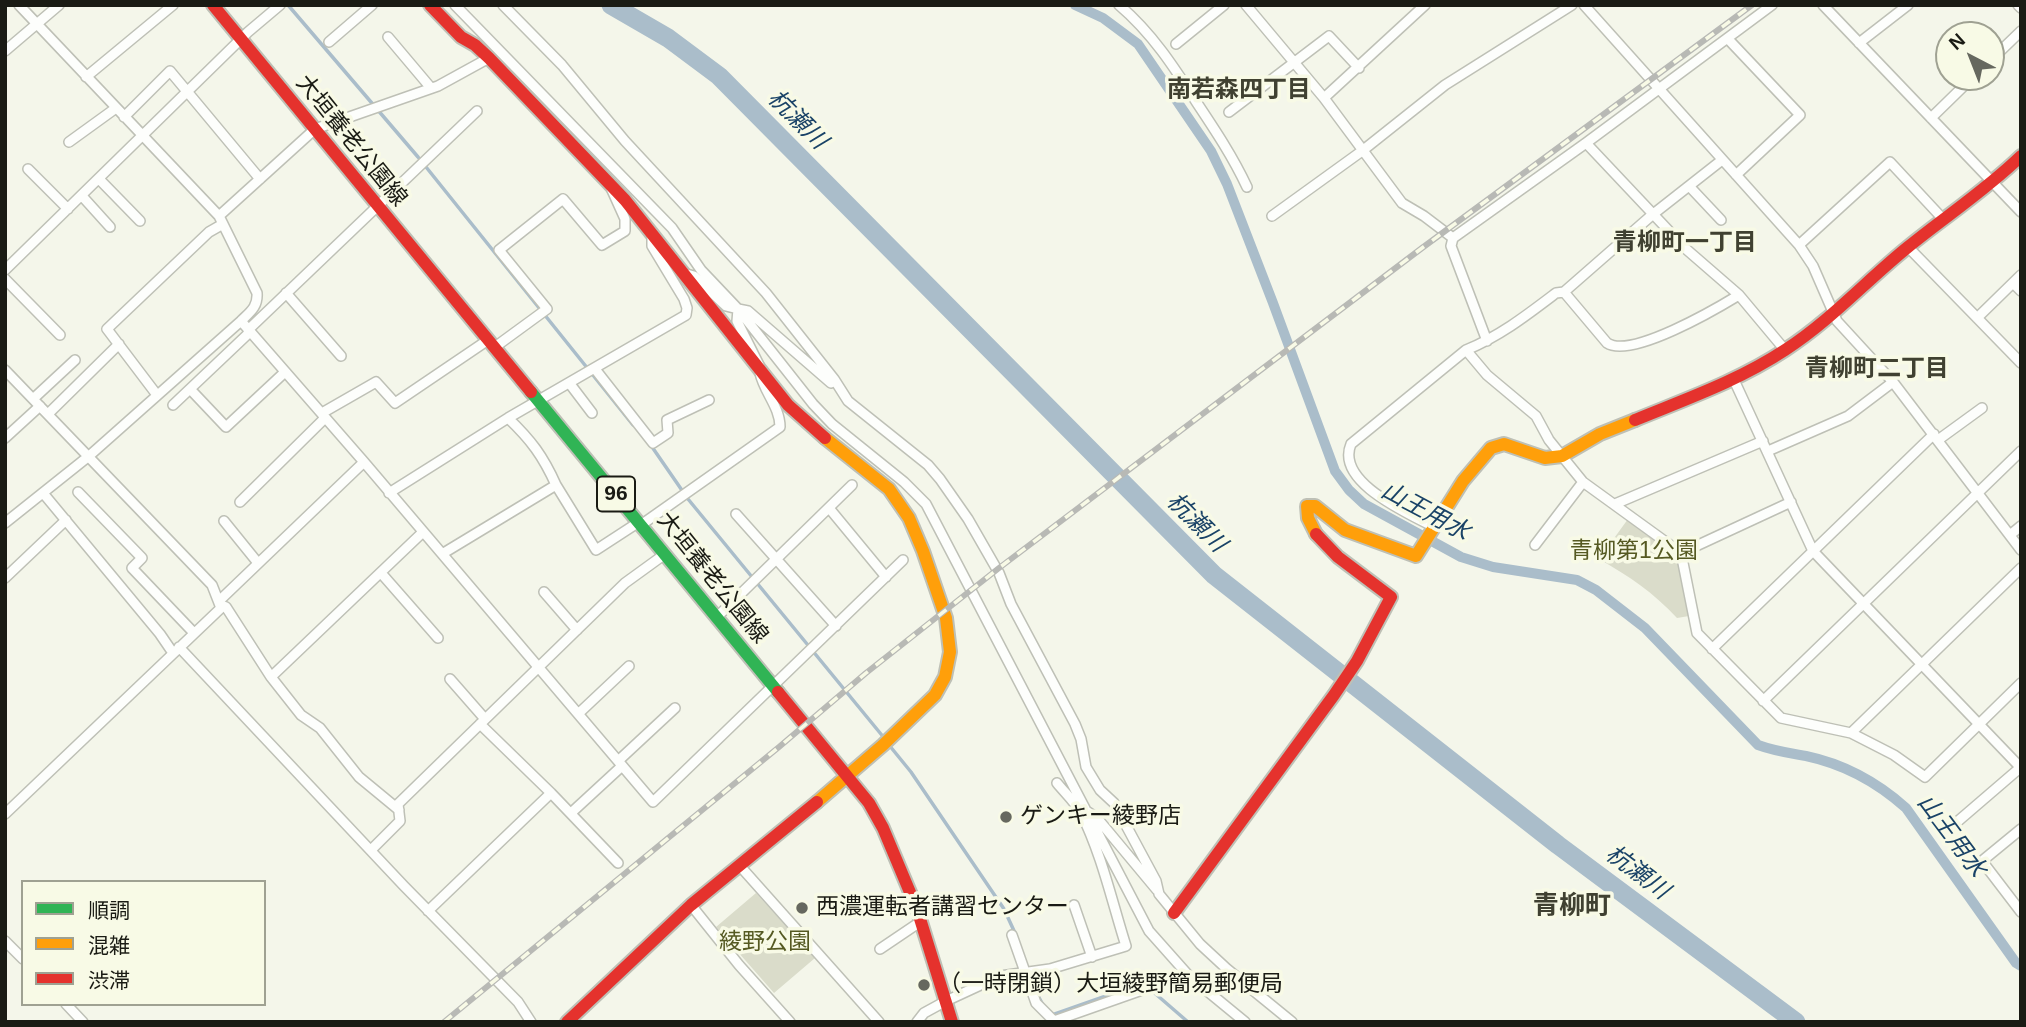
<!DOCTYPE html>
<html>
<head>
<meta charset="utf-8">
<style>
  body { margin:0 }
  #map { position:relative; width:2026px; height:1027px; overflow:hidden; background:#f4f6ea; font-family:Arial,"Noto Sans JP",sans-serif }
  canvas { display:block }
  .frame { position:absolute; inset:0; border:7px solid #1a1b14; pointer-events:none }
  .legend { position:absolute; left:21px; top:880px; width:245px; height:126px; box-sizing:border-box; background:#f8fae6; border:2px solid #9fa192; margin:0; padding:9px 12px; list-style:none; font-size:21px; color:#1a1b14 }
  .legend li { display:flex; align-items:center; gap:14px; height:35px }
  .legend b { width:35px; border:2px solid #9fa192 }
  .north { position:absolute; left:1935px; top:21px; width:70px; height:70px; box-sizing:border-box; background:#f8fae6; border:2px solid #9fa192; border-radius:50%; rotate:318deg; font-size:19px; font-weight:700; line-height:28px; text-align:center; color:#1a1b14 }
  .north::after { content:''; display:block; margin:auto; width:24px; height:32px; background:#66685f; clip-path:polygon(50% 0,100% 100%,50% 72%,0 100%) }
</style>
</head>
<body>
<div id="map">
<canvas width="2026" height="1027"></canvas>
<div class="frame"></div>
<ul class="legend">
<li><b style="height:9px;background:#30b455"></b>順調</li>
<li><b style="height:9px;background:#ff9f0a"></b>混雑</li>
<li><b style="height:9px;background:#e5322d"></b>渋滞</li>
</ul>
<div class="north">N</div>
</div>
<script>
const c = document.querySelector('canvas').getContext('2d');
c.lineJoin = 'round';
function fillPath(path, color) { c.fillStyle = color; c.fill(path, 'evenodd'); }
function stroke(path, color, width, dash) { c.strokeStyle = color; c.lineWidth = width; c.lineCap = dash ? 'butt' : 'round'; c.setLineDash(dash || []); c.stroke(path); }
function drawText(font, color, halo, rows, align = 'center') {
  c.font = font + ' Arial,"Noto Sans JP",sans-serif'; c.lineWidth = 7; c.setLineDash([]); c.textBaseline = 'middle'; c.strokeStyle = halo; c.fillStyle = color; for (const [text, x, y, turn = 0] of rows) {
    c.save(); c.translate(x, y); c.rotate((+turn || 0) * Math.PI / 180); c.textAlign = isNaN(turn) ? turn : align; if (halo) c.strokeText(text, 0, 0); c.fillText(text, 0, 0); c.restore();
  }
}
fillPath(new Path2D(`
  M 1628,519 L 1679,555 L 1689,616 L 1677,618 C 1654,593 1629,576 1599,559 Z
  M 756,893 L 815,958 L 774,993 L 716,927 Z`), '#dadcca');
stroke(new Path2D(`
  M 288,5 L 418,157 L 633,425
  M 650,444 L 688,499 L 885,739
  M 889,745 L 911,772 L 1004,909 L 1015,933
  M 1035,990 L 1043,1005
  M 1050,1013 L 1052,1015 L 1143,983 L 1188,1022`), '#aabdca', 3.5);
stroke(new Path2D(`
  M 1075,5 L 1103,18 L 1138,44 L 1211,151 L 1227,184 L 1273,303 L 1335,471 L 1349,490 L 1364,504 L 1461,557 L 1493,567 L 1577,580 L 1596,590 L 1645,628 L 1758,745 C 1774,751 1789,753 1806,756 C 1844,764 1877,782 1906,808 L 2016,963 L 2021,966`), '#aabdca', 10);
stroke(new Path2D(`
  M 611,5 L 668,38 L 719,76 L 1214,575 L 1558,845 L 1796,1022`), '#aabdca', 19);
const street = new Path2D(`
  M 455,5 L 672,228 L 701,270 L 738,309 L 813,404 L 832,424 L 904,482 L 926,504 L 1149,931 L 1189,976 L 1245,1022
  M 503,5 L 562,65 L 625,141 L 766,293 L 834,379 L 848,401 L 928,465 L 940,479 L 968,519 L 999,573 L 1011,604 L 1075,724 L 1081,739 L 1086,767 L 1100,790 L 1114,803 L 1156,881 L 1159,894 L 1200,944 L 1227,969 L 1292,1022
  M 1119,5 C 1152,33 1174,67 1197,103 C 1215,130 1233,157 1247,187
  M 1246,5 L 1324,98 L 1402,203 L 1424,216 L 1453,238
  M 1584,5 L 1799,245 L 1813,266 L 1837,321 L 1893,382 L 2021,550
  M 1823,5 L 2021,212
  M 2018,5 L 2021,8
  M 388,37 L 431,88
  M 1728,39 L 1800,115 L 1736,175
  M 329,42 L 372,5
  M 1859,43 L 1908,5
  M 1176,44 L 1224,5
  M 5,51 L 59,5
  M 1991,60 L 2021,31
  M 86,77 L 173,5
  M 1324,98 L 1425,5
  M 1229,112 L 1329,36 L 1359,68
  M 124,117 L 170,71 L 260,179
  M 1931,118 L 1973,77
  M 69,142 L 116,108
  M 1586,143 L 1686,249 L 1739,295 L 1785,350
  M 1722,160 L 1652,215 L 1564,292 L 1607,343 C 1631,359 1716,309 1739,295
  M 28,169 L 68,209
  M 99,179 L 140,221
  M 1689,186 L 1721,220
  M 82,196 L 110,227
  M 219,216 L 315,129 L 438,86 L 489,58
  M 1272,216 L 1362,151 L 1445,85 L 1572,5
  M 1453,238 L 1586,143 L 1772,5
  M 1453,238 L 1451,246 L 1487,341
  M 1799,245 L 1890,162 L 1943,219
  M 1908,247 L 2021,363
  M 5,270 L 248,32 L 280,5
  M 683,273 L 694,276 L 726,306 L 738,309 L 737,321 L 759,365
  M 5,279 L 60,335
  M 2013,283 L 2021,291
  M 286,293 L 341,356
  M 738,309 L 748,311 L 831,383
  M 1977,318 L 2021,275
  M 241,321 L 364,462 L 653,802 L 903,560
  M 248,330 L 477,111
  M 495,347 L 547,309 L 499,250 L 563,199 L 602,245 L 625,231 L 625,219 L 611,188
  M 1466,350 L 1487,375 L 1536,416 L 1549,440 L 1583,482 L 1681,553 L 1697,633 L 1781,718 L 1851,733 L 1894,755 L 1925,777 L 2021,683
  M 595,369 L 653,443 L 668,433 L 667,420 L 709,400
  M 5,370 L 212,585 L 221,608 L 5,814
  M 1734,380 L 1813,551 L 2021,768
  M 570,384 L 592,413
  M 190,389 L 226,427 L 285,372
  M 157,395 L 107,329 L 209,232 L 223,224
  M 33,399 L 75,360
  M 173,405 L 250,332
  M 322,413 L 376,382 L 395,403 L 488,340
  M 48,414 L 119,344
  M 508,418 C 531,440 543,456 556,485
  M 5,438 L 40,406
  M 1938,440 L 1982,408
  M 1768,451 L 1848,416 L 1893,382
  M 78,492 L 142,558 L 132,568 L 194,633
  M 43,493 L 160,634 L 173,653
  M 389,493 L 508,418 L 686,315 L 687,308 L 684,299 L 652,246 L 652,233
  M 240,502 L 325,418
  M 1615,504 L 1763,441
  M 829,508 L 886,577
  M 736,514 L 836,626
  M 224,521 L 258,563
  M 5,523 L 89,456 L 241,321 C 250,312 258,307 257,293 L 219,216 L 19,5
  M 641,525 L 780,427 C 780,407 764,392 760,373
  M 1434,527 C 1408,513 1335,482 1351,444 L 1466,350 C 1500,336 1527,315 1556,293 L 1564,292
  M 2010,535 L 2021,526
  M 1535,545 L 1583,482
  M 1681,553 L 1791,502
  M 442,554 L 556,485 L 596,550 L 639,522
  M 381,573 L 438,638
  M 5,578 L 66,520
  M 544,592 L 577,630
  M 219,601 L 364,462
  M 221,605 L 226,607 L 271,677 L 301,715 L 320,728 L 359,777 L 399,810
  M 717,617 L 852,485
  M 179,647 L 404,886 L 518,1002 L 531,1022
  M 1712,649 L 1934,434
  M 271,677 L 423,532
  M 450,679 L 485,719
  M 1763,701 L 2021,451
  M 578,714 L 629,666
  M 480,724 L 551,793
  M 1851,733 L 2021,568
  M 618,761 L 675,708
  M 1088,812 L 1097,818 L 1157,890
  M 571,813 L 622,766
  M 1957,822 L 2021,767
  M 2021,829 L 1982,861 L 2021,912
  M 371,850 L 400,821 L 398,804 L 625,583 L 665,554
  M 740,866 L 879,1022
  M 691,905 L 739,965 L 790,1022
  M 1074,905 L 1092,957
  M 428,911 L 551,793 L 618,863
  M 1012,935 L 1036,1003 L 1054,1021 L 1142,990
  M 5,941 L 23,959
  M 880,949 L 920,922
  M 66,1004 L 83,1022
  M 917,1022 L 924,1013 L 946,1001 L 1000,976 L 1050,969 L 1126,946 C 1112,902 1102,855 1081,813 C 1075,802 1065,793 1057,783`);
const fast = new Path2D(`
  M 531,392 L 778,692`);
const slow = new Path2D(`
  M 1316,534 L 1308,518 L 1307,506 L 1315,506 L 1345,530 L 1416,556 L 1463,481 L 1491,448 L 1504,444 L 1545,458 L 1562,456 L 1600,434 L 1635,420
  M 817,802 L 883,745 L 935,695 L 945,677 L 950,652 L 946,618 L 923,551 L 909,518 L 889,489 L 825,438`);
const jam = new Path2D(`
  M 213,5 L 531,392
  M 430,5 L 461,37 L 475,45 L 489,58 L 625,200 L 788,405 L 825,438
  M 1635,420 C 1686,399 1738,381 1785,350 C 1830,321 1867,280 1908,247 C 1946,216 1986,190 2021,156
  M 778,692 L 869,803 L 883,828 L 917,909 L 952,1022
  M 1174,913 L 1334,695 L 1357,661 L 1391,597 L 1338,557 L 1316,534
  M 567,1022 L 691,905 L 817,802`);
stroke(street, '#bec0b6', 12);
stroke(fast, '#bec0b6', 16);
stroke(slow, '#bec0b6', 16);
stroke(jam, '#bec0b6', 16);
stroke(street, '#fdfefc', 9);
stroke(fast, '#30b455', 12);
stroke(slow, '#ff9f0a', 12);
stroke(jam, '#e5322d', 12);
const rail = new Path2D(`
  M 444,1022 L 779,747 L 866,673 L 999,568 L 1422,248 L 1752,5`);
stroke(rail, '#b8b9b5', 6);
stroke(rail, '#f8fae6', 3.5, [10]);
for (const [x, y, r, color] of [
  [1006,817,7,"#66685f"],
  [802,908,7,"#66685f"],
  [924,985,7,"#66685f"]
]) { const dot = new Path2D(); dot.arc(x, y, r, 0, 2 * Math.PI); c.fillStyle = color; c.fill(dot); stroke(dot, '#f8fae6', 2.5); }
for (const [x, y, w] of [
  [616,494,38]
]) { const box = new Path2D(); box.roundRect(x - w / 2, y - 17.5, w, 35, 5); c.fillStyle = '#f8fae6'; c.fill(box); stroke(box, '#1a1b14', 2); }
drawText('bold 21px', '#1a1b14', null, [
  ["96",616,494]
]);
drawText('23px', '#1a1b14', '#f8fae6', [
  ["大垣養老公園線",351,141,51],
  ["大垣養老公園線",712,578,51]
]);
drawText('23px', '#555922', '#f8fae6', [
  ["青柳第1公園",1634,552],
  ["綾野公園",765,943]
]);
drawText('23px', '#1a1b14', '#f8fae6', [
  ["ゲンキー綾野店",1020,817],
  ["西濃運転者講習センター",816,908],
  ["（一時閉鎖）大垣綾野簡易郵便局",938,985]
], 'left');
drawText('bold 24px', '#404131', '#f8fae6', [
  ["南若森四丁目",1239,90],
  ["青柳町一丁目",1685,243],
  ["青柳町二丁目",1877,369]
]);
drawText('italic 24px', '#1a4367', '#f8fae6', [
  ["杭瀬川",797,120,45],
  ["山王用水",1425,512,28],
  ["杭瀬川",1196,523,45],
  ["山王用水",1951,836,53],
  ["杭瀬川",1637,873,37]
]);
drawText('bold 26px', '#404131', '#f8fae6', [
  ["青柳町",1572,907]
]);
</script>
</body>
</html>
